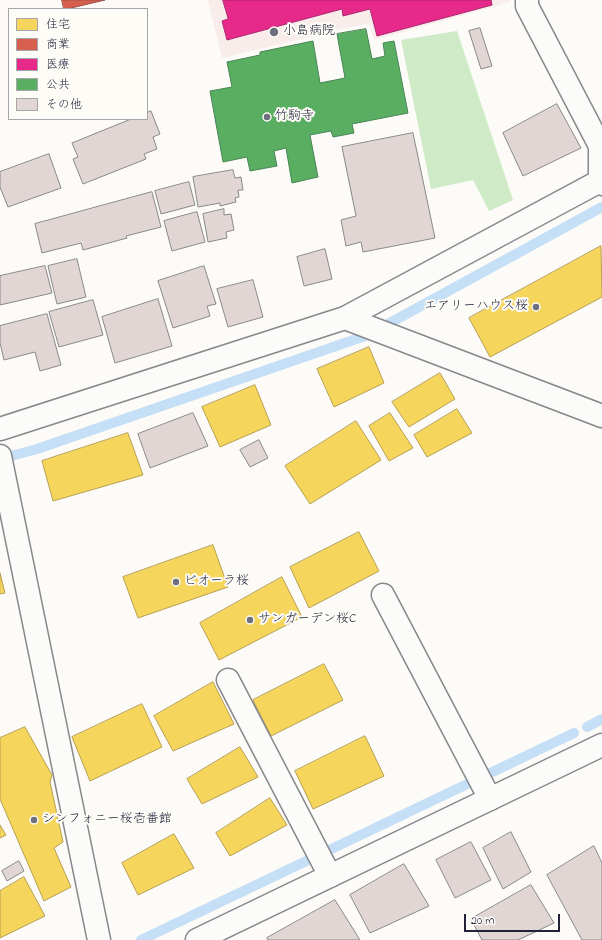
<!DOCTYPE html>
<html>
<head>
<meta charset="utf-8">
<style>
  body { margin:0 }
  #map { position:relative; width:602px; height:940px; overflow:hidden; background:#fcfbf8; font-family:"Indie Flower","Klee One",sans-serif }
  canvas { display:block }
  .legend { position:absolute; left:8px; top:8px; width:140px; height:112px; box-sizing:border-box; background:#fdfcf7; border:1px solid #a5a5ac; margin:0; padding:5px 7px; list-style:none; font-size:12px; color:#22223b }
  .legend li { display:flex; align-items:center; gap:8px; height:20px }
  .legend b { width:20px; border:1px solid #a5a5ac }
  .scale { position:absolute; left:464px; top:914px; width:96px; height:18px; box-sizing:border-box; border:2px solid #22223b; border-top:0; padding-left:5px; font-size:12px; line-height:14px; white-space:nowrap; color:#22223b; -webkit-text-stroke:3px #fdfcf7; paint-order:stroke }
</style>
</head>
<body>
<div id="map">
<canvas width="602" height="940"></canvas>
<ul class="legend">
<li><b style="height:11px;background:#f6d55c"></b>住宅</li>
<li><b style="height:11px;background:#d6604d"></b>商業</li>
<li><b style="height:11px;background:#e7298a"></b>医療</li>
<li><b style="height:11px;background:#5aae61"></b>公共</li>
<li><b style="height:11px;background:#e2d6d4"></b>その他</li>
</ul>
<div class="scale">20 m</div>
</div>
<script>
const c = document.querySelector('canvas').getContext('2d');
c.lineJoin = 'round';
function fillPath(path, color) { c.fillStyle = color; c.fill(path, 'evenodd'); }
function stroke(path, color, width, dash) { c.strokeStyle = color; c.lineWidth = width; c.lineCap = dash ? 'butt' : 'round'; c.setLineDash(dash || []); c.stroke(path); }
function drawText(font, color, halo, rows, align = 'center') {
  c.font = font + ' "Indie Flower","Klee One",sans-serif'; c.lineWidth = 4; c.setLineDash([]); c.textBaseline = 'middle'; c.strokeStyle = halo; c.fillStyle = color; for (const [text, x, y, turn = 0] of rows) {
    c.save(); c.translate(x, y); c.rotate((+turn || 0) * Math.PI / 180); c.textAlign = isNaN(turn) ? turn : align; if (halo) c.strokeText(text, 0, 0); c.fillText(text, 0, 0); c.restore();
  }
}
fillPath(new Path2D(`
  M 208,0 L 510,0 L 510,2 L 374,40 L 369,23 L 222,58 Z`), '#f8edea');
fillPath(new Path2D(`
  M 457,31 L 513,200 L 489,211 L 473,180 L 431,189 L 401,40 Z`), '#cfeac6');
const homes = new Path2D(`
  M 601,246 L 602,297 L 490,357 L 469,318 Z
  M 369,347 L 384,383 L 334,407 L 317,369 Z
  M 440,373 L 455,399 L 409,427 L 392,402 Z
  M 255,385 L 271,425 L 220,447 L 202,407 Z
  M 457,409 L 472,433 L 427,457 L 414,435 Z
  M 390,413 L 413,448 L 389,461 L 369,426 Z
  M 356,421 L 381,460 L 310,504 L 285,466 Z
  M 128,433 L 143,475 L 53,501 L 42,461 Z
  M 359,532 L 379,571 L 309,608 L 290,567 Z
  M 213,545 L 228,587 L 138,618 L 123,577 Z
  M 0,573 L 5,593 L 0,594 Z
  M 282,577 L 302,617 L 219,660 L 200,623 Z
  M 324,664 L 343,700 L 271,736 L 253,700 Z
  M 213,682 L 234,724 L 173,751 L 154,716 Z
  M 142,704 L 162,747 L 90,781 L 72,737 Z
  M 25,727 L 52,775 L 50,782 L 63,842 L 54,848 L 71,887 L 44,901 L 0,799 L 0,738 Z
  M 365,736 L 384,776 L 313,809 L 295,771 Z
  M 240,747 L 258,777 L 202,804 L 187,779 Z
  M 270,798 L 287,825 L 230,856 L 216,833 Z
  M 0,825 L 6,835 L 0,838 Z
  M 174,834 L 194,868 L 138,895 L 122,863 Z
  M 24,877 L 45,916 L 0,938 L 0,891 Z`);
fillPath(homes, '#f6d55c');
stroke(homes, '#b69f52', 1);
const shops = new Path2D(`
  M 62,0 L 105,0 L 67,9 L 64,9 Z`);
fillPath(shops, '#d6604d');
stroke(shops, '#a04d48', 1);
const health = new Path2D(`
  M 223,0 L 491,0 L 492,5 L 377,36 L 370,9 L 343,16 L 342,9 L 227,40 L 222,21 L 228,19 Z`);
fillPath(health, '#e7298a');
stroke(health, '#ac2772', 1);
const public = new Path2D(`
  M 366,29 L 372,59 L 385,56 L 383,43 L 394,41 L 408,113 L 352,124 L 354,133 L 333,137 L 331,131 L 310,135 L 318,177 L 292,183 L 286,148 L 274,151 L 277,166 L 250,171 L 247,157 L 223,162 L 210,91 L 232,87 L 227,62 L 260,55 L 260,52 L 313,41 L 320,83 L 345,78 L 337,34 Z`);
fillPath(public, '#5aae61');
stroke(public, '#498456', 1);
stroke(new Path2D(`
  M 388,324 L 602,207
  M 11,456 L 37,449 L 368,335
  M 587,727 L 602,719
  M 141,940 L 574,733`), '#c5dff7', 10);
const building = new Path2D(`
  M 480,28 L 492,66 L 481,69 L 469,31 Z
  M 557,104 L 581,148 L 523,176 L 503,133 Z
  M 151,111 L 160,134 L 153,137 L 157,149 L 144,154 L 146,159 L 83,184 L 73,159 L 78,157 L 72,143 L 131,119 L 147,119 L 147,113 Z
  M 413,133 L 435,238 L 363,252 L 361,242 L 346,246 L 341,220 L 356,216 L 342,147 Z
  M 49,154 L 61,188 L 8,207 L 0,187 L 0,172 Z
  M 233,170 L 235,178 L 241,177 L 243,190 L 238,190 L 239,197 L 235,198 L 236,202 L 220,206 L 220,203 L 198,207 L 193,177 Z
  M 189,182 L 195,205 L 161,214 L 155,191 Z
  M 152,192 L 161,227 L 126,236 L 127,238 L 83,250 L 81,243 L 42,253 L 35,224 Z
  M 224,209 L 224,215 L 231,214 L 234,230 L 226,232 L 227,238 L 208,242 L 203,214 Z
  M 197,212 L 205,242 L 172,251 L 164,221 Z
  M 325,249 L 332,279 L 304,286 L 297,257 Z
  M 77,259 L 86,297 L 57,304 L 48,266 Z
  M 45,266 L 52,293 L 0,305 L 0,276 Z
  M 204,266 L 216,304 L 207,306 L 210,316 L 173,328 L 158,281 Z
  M 253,280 L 263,317 L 228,327 L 217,289 Z
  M 158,299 L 172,346 L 115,363 L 102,317 Z
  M 93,300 L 103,335 L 59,347 L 49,312 Z
  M 47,314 L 61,365 L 40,371 L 35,352 L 4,360 L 0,343 L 0,326 Z
  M 193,413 L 208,446 L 150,468 L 138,434 Z
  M 259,440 L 268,458 L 250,467 L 240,450 Z
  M 511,832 L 531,872 L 503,889 L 483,848 Z
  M 471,842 L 491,880 L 455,898 L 436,860 Z
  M 594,846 L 602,863 L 602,940 L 582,940 L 547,875 Z
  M 19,861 L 24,871 L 7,881 L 2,871 Z
  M 404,864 L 429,906 L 370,933 L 350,895 Z
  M 531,885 L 554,923 L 518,940 L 482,940 L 471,919 Z
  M 335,900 L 360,940 L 268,940 L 267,938 Z`);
fillPath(building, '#e2d6d4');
stroke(building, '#88888c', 1);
const street = new Path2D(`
  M 527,0 L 527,6 L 600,146 L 600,181 L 602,184
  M 345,318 L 602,416
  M 0,429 L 345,318 L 600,181
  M 0,456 L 99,940
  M 383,595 L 490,799
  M 228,680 L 330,876`);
const secondary = new Path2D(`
  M 197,940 L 602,745`);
stroke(street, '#88888c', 25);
stroke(secondary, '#88888c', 25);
stroke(street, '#fbfbf9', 22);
stroke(secondary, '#fbfbf9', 22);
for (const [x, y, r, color] of [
  [274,32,5,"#6e6e7d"],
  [267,117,4,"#6e6e7d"],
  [536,307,4,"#6e6e7d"],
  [176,582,4,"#6e6e7d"],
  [250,620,4,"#6e6e7d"],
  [34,820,4,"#6e6e7d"]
]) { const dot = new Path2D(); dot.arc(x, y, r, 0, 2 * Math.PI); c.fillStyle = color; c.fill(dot); stroke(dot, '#fdfcf7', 1.5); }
drawText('13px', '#22223b', '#fdfcf7', [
  ["小島病院",283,32],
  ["竹駒寺",275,117],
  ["エアリーハウス桜",528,307,"right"],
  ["ビオーラ桜",184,582],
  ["サンガーデン桜C",258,620],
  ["シンフォニー桜壱番館",42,820]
], 'left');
</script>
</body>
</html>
